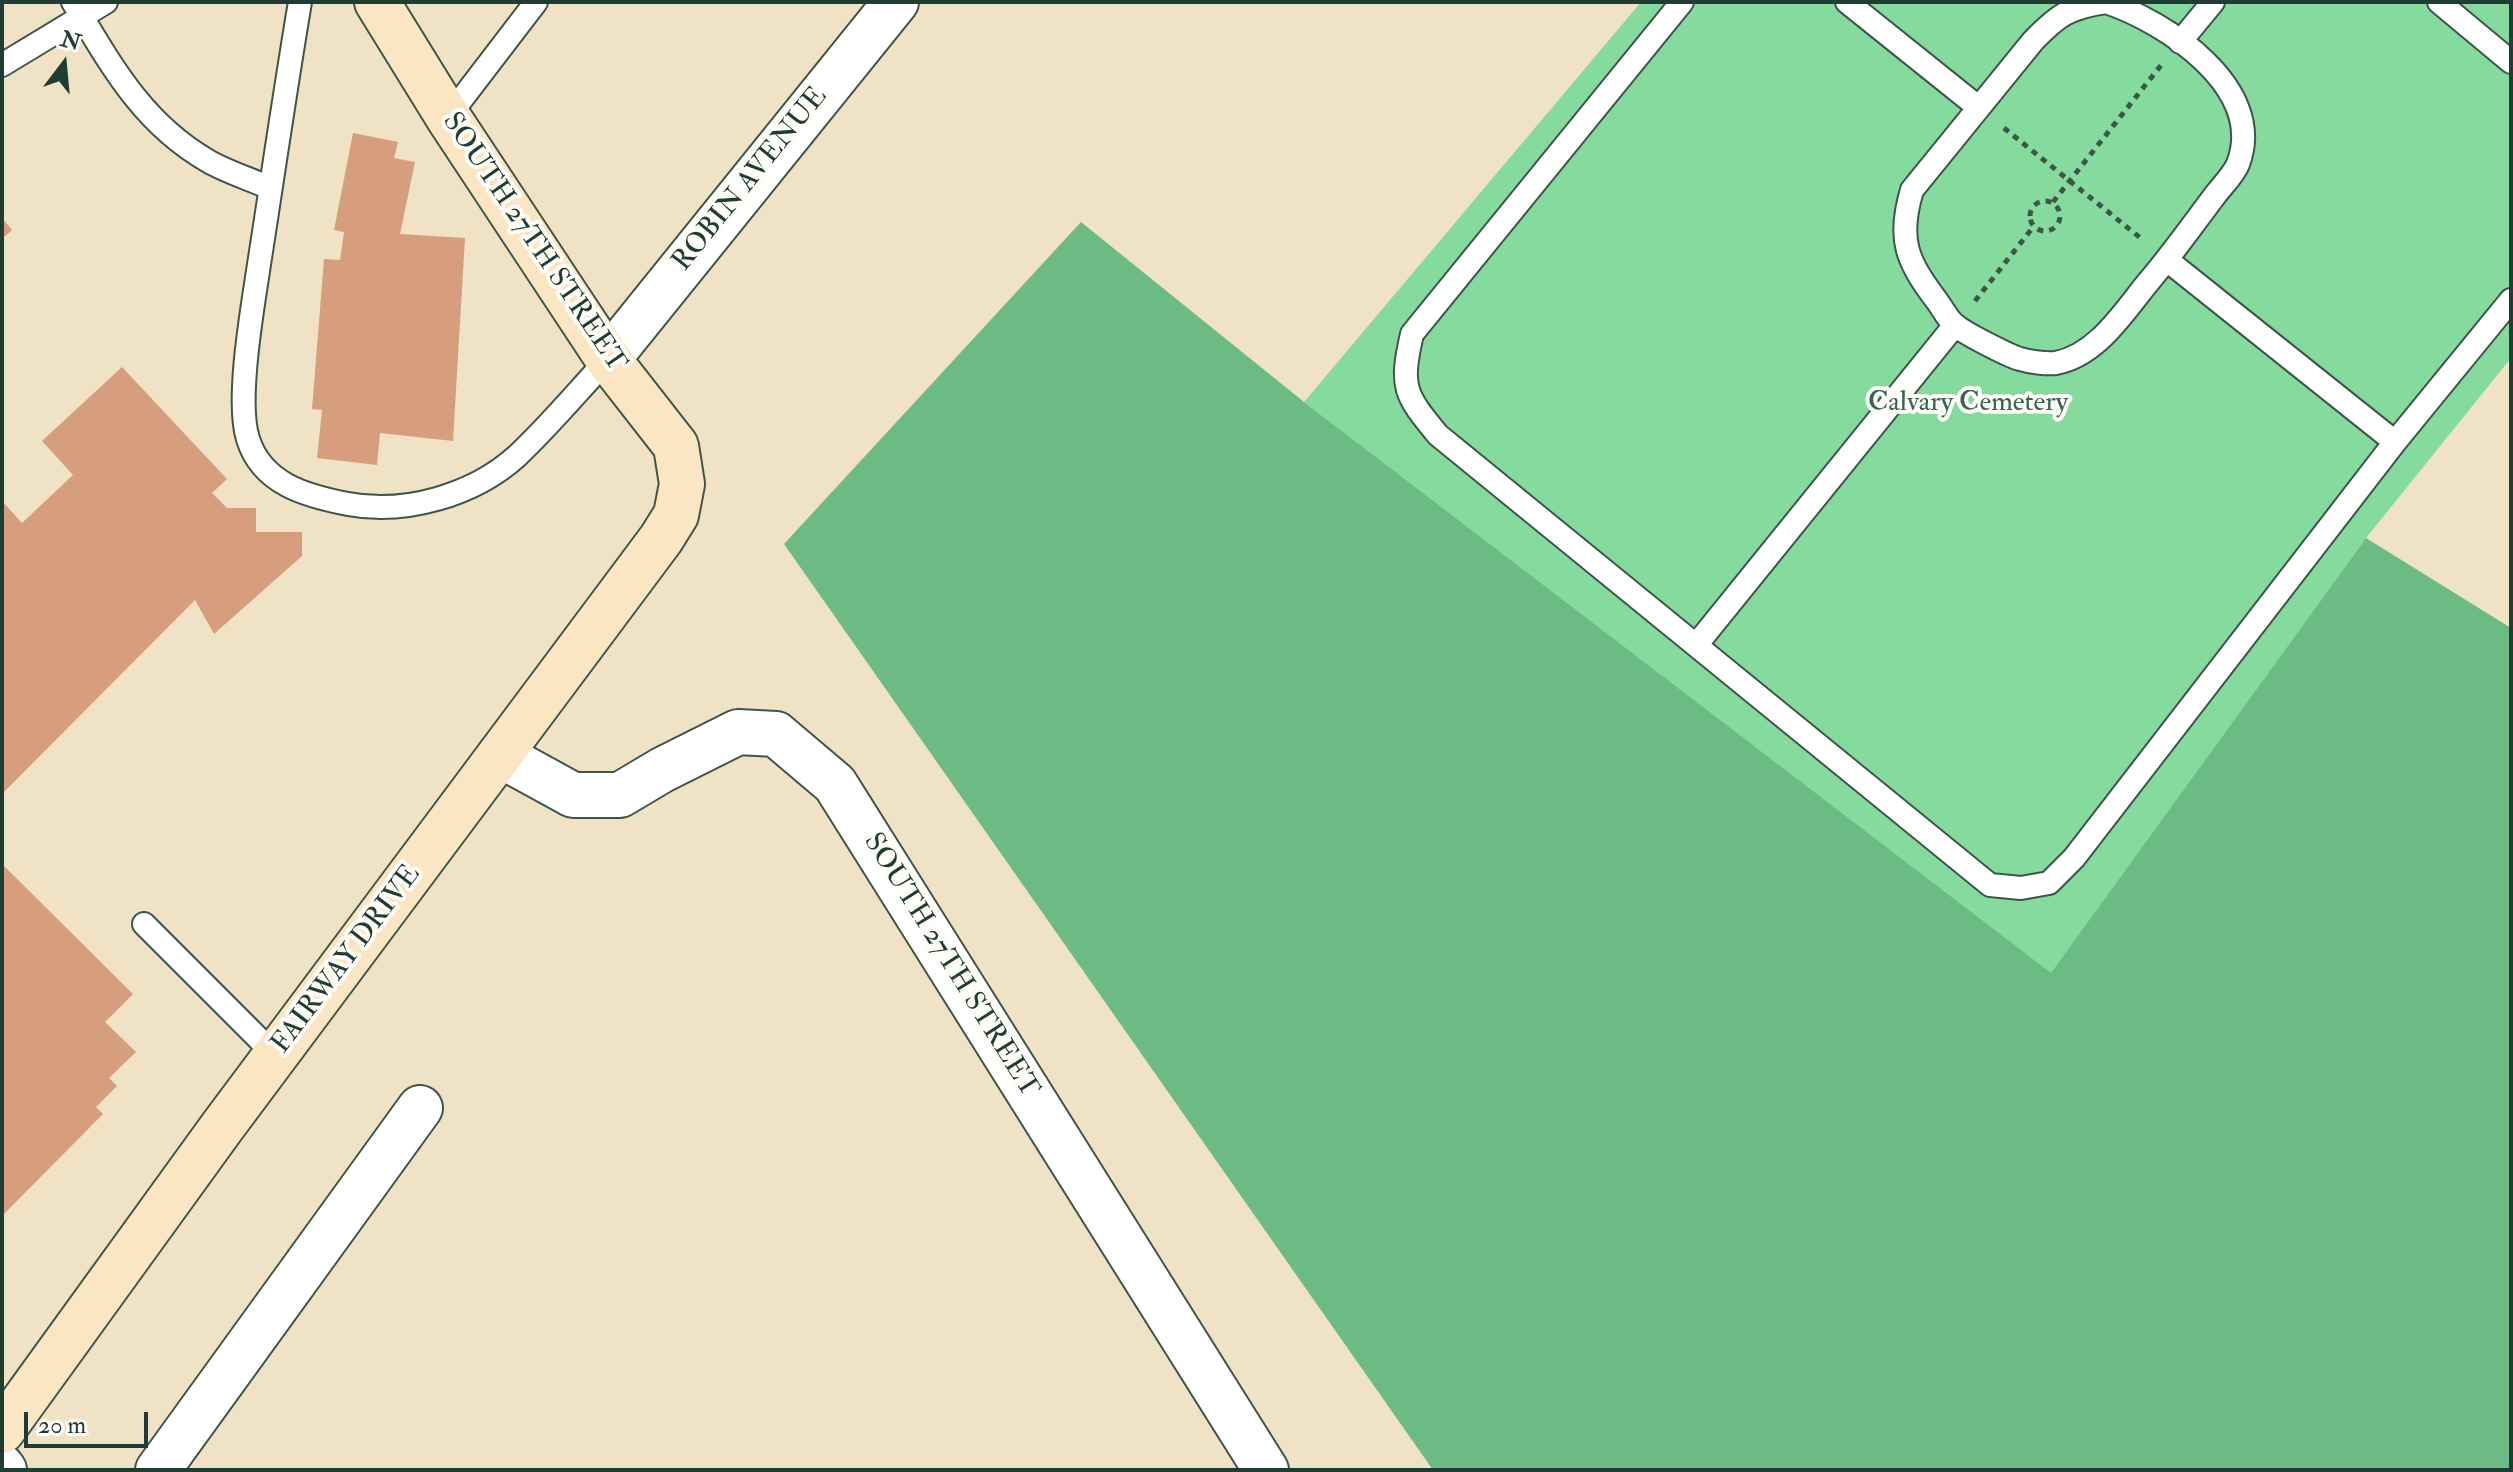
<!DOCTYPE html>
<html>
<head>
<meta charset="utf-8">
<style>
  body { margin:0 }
  #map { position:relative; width:2513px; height:1472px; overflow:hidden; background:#f0e2c4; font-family:"IM FELL Double Pica",serif }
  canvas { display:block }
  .frame { position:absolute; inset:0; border:4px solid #1f3d34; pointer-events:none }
  .north { position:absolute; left:24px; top:24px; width:80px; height:80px; -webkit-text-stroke:6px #fdfcf7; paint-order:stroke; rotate:16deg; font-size:22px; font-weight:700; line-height:32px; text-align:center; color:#1f3d34 }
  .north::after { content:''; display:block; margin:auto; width:28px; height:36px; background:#1f3d34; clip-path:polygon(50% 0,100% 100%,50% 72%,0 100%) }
  .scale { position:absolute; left:24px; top:1412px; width:124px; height:36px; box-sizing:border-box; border:4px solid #1f3d34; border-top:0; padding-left:10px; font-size:24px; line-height:28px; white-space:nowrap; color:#1f3d34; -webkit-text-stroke:6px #fdfcf7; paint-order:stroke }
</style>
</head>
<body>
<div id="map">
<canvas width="2513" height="1472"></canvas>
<div class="frame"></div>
<div class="north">N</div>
<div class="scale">20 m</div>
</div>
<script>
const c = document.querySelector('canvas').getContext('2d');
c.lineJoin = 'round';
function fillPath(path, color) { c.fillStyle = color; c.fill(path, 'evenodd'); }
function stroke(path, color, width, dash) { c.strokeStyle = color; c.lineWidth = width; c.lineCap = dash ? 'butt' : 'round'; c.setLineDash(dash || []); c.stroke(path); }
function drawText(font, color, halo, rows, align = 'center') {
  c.font = font + ' "IM FELL Double Pica",serif'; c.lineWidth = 8; c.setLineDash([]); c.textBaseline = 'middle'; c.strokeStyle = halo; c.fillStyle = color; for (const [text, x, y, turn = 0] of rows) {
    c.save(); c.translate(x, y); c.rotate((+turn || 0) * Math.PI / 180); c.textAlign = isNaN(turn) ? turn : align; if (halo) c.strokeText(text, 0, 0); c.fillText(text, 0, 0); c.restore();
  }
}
fillPath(new Path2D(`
  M 1641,2 L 2511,2 L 2511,358 L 2366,538 L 2051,974 L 1304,402 Z`), '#85db9e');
fillPath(new Path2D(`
  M 1081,222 L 1304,402 L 2051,973 L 2366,538 L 2511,628 L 2511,1470 L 1433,1470 L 784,544 Z`), '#6cbb85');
fillPath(new Path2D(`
  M 353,133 L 398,142 L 394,158 L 415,162 L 400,234 L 465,238 L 453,441 L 380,433 L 377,465 L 317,458 L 322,410 L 312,409 L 324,259 L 340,260 L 344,232 L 334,230 Z
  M 2,218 L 12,230 L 2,239 Z
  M 122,367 L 227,479 L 212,493 L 227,508 L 256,508 L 256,532 L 302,532 L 302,556 L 214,634 L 195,600 L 2,794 L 2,501 L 22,523 L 73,475 L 42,441 Z
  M 2,864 L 133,994 L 105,1022 L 136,1052 L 109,1078 L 117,1086 L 96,1107 L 103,1114 L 2,1216 Z`), '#d79e7e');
const lane = new Path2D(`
  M 73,2 C 111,65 142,123 208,161 C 227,172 250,179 270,188
  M 300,2 C 285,91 272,181 258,271 C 252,311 236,402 248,439 C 262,484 306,496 348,504 C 405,515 474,495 517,456 C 549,426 578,391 608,359
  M 1682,2 L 1412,334 C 1400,387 1404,394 1438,435 L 1990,885 L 2021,888 L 2049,883 L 2074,858 L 2395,442 L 2511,300
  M 1847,2 L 1978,107
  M 2106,2 C 2166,22 2267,88 2238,164 C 2234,174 2223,185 2216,194 C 2194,223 2173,253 2150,280 C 2124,311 2098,355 2056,363 C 2046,364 2030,362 2020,359 C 2009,356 1964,333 1955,325 C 1948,320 1943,309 1937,301 C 1907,261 1897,240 1912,190 L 2033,41 C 2058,15 2070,7 2106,2 Z
  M 2439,2 L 2511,62
  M 2180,42 L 2213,2
  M 2,65 L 106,2
  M 448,117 L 536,2
  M 2167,260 L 2395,442
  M 1697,644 L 1955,325
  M 144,924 L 276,1056`);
const street = new Path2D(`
  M 608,359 L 896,2
  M 500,755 L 573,795 L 620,795 L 662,770 L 738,732 L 776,734 L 835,784 L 1266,1470
  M 2,1467 L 4,1470
  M 158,1470 L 420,1108`);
const secondary = new Path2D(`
  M 2,1431 L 222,1127 L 661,539 L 676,515 L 682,484 L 676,446 L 608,359 L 448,117 L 377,2`);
stroke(lane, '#3e564a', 26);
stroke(street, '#3e564a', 48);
stroke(secondary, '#3e564a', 48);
stroke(new Path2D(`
  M 2004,128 L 2143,240
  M2030 216a15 15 0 1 1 30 0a15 15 0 1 1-30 0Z
  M 2053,202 L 2162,64
  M 1975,301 L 2034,226`), '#3e564a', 5, [6, 6]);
stroke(lane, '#fff', 22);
stroke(street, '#fff', 44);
stroke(secondary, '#fbe6c3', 44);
drawText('28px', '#1f3d34', '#fdfcf7', [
  ["ROBIN AVENUE",751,180,-51],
  ["SOUTH 27TH STREET",533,243,56],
  ["FAIRWAY DRIVE",347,960,-53],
  ["SOUTH 27TH STREET",950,966,58]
]);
drawText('28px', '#38644e', '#fdfcf7', [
  ["Calvary Cemetery",1968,404]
]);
</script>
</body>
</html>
